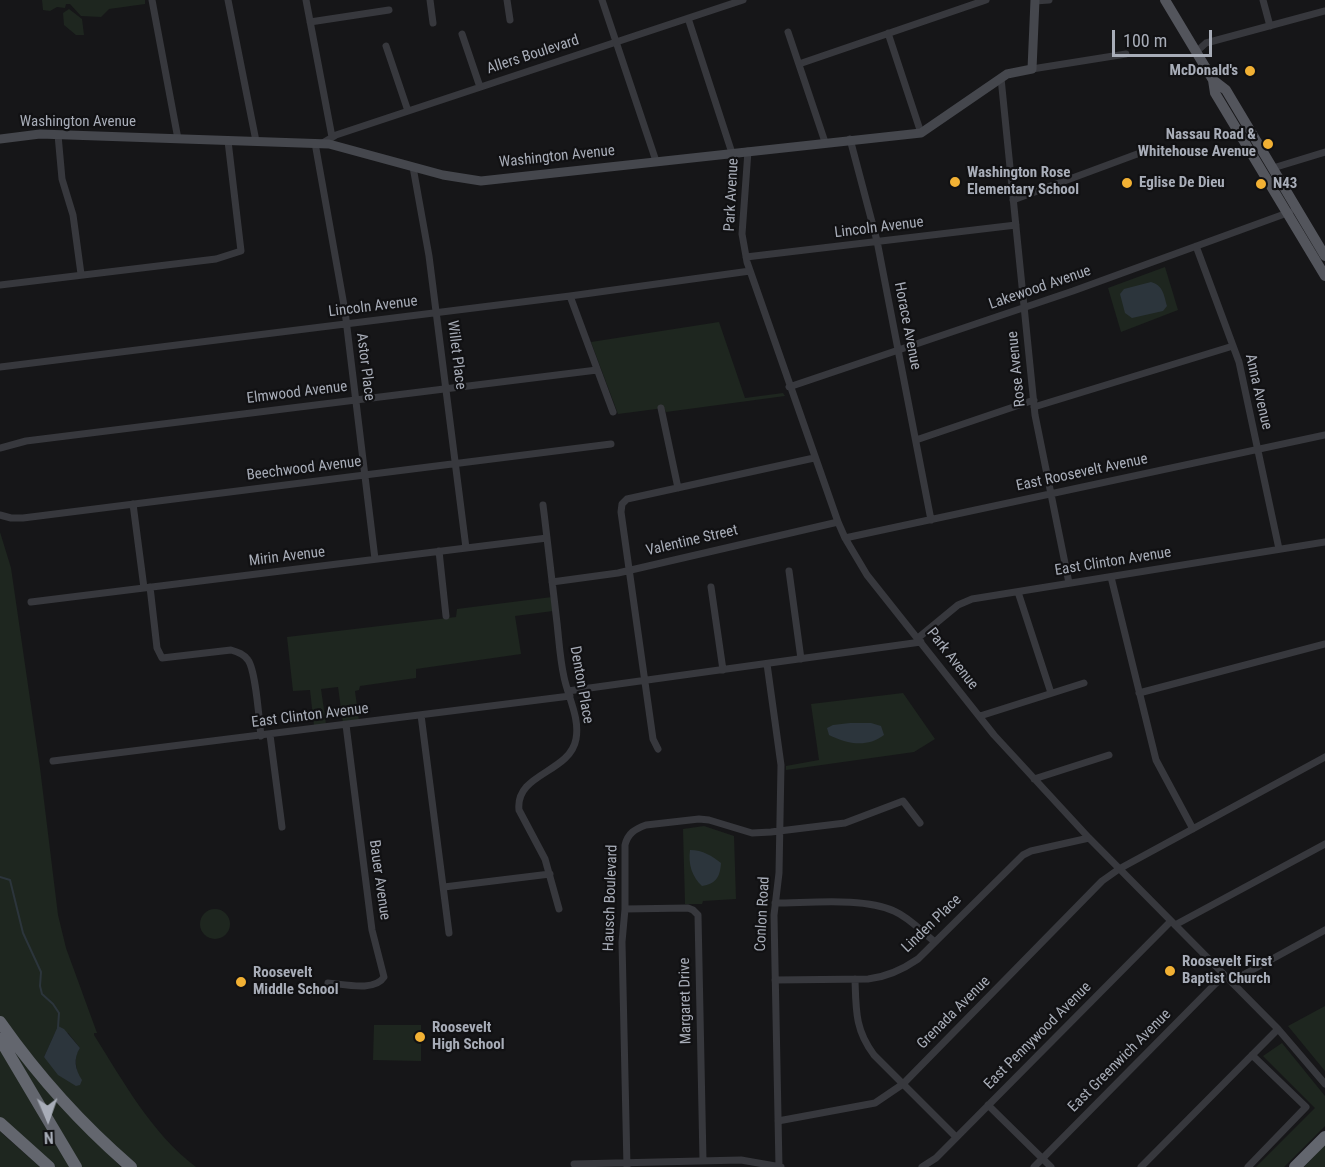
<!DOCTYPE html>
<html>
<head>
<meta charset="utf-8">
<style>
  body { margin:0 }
  #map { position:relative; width:1325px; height:1167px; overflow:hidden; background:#161618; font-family:"Roboto Condensed",sans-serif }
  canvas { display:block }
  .north { position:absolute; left:18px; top:1089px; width:60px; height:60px; -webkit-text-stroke:4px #111113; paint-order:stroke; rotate:178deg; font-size:16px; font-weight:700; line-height:24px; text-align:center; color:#a8adb8 }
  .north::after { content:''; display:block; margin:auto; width:21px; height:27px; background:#a8adb8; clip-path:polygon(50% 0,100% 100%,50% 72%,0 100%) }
  .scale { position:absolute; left:1112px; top:30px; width:100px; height:27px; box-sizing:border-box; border:3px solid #a8adb8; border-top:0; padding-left:8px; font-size:18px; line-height:21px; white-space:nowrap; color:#a8adb8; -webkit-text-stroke:4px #111113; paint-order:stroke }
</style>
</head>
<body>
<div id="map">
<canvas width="1325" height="1167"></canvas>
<div class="north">N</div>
<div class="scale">100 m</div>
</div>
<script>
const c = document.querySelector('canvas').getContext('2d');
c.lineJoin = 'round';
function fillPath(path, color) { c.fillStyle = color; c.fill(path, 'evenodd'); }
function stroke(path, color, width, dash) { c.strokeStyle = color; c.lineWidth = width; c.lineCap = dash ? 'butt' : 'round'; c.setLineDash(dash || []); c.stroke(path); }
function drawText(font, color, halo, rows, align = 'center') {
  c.font = font + ' "Roboto Condensed",sans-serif'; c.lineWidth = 4.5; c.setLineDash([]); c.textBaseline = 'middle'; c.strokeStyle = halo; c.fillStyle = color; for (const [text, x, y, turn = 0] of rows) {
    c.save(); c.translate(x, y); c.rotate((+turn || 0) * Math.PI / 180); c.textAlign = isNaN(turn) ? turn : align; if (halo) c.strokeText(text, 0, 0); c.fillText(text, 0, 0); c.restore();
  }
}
fillPath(new Path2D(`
  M 42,0 L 145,0 L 145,4 L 109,9 L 101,17 L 81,16 L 70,4 L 66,4 L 65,8 L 57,7 L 50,11 L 43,10 Z
  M 69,9 L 82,19 L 84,35 L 76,35 L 64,25 L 63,13 Z
  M 1165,267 L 1178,310 L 1121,332 L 1108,288 Z
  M 719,322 L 745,398 L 783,393 L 785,396 L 666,412 L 664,408 L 618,414 L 591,342 Z
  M 0,532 L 11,568 L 40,768 L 58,915 L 66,948 L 97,1033 L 94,1033 L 94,1035 C 123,1081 152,1134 196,1167 L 135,1167 L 90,1126 L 0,1016 ZM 55,1033 L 68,1033 L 80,1048 L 75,1056 L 77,1072 L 44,1057 Z
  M 552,597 L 553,611 L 515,616 L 521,654 L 416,669 L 416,678 L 360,686 L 359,690 L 355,691 L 359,721 L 343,723 L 338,687 L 321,689 L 326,724 L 314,726 L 310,690 L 293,691 L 287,637 L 456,617 L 457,609 Z
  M 903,693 L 935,739 L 914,752 L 786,770 L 786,766 L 819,760 L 811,704 Z
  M 704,826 L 734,836 L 736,899 L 703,901 L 702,904 L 685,904 L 683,829 Z
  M200 924a15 15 0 1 1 30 0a15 15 0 1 1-30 0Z
  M 1325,1006 L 1325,1071 L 1288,1026 Z
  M 374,1025 L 421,1025 L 421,1061 L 373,1060 Z
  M 1282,1043 L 1325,1096 L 1325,1126 L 1284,1167 L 1256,1167 L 1315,1108 L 1263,1056 Z
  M 0,1045 L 72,1167 L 50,1167 L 0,1121 Z
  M 13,1047 L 65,1110 L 121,1167 L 80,1167 L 10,1049 Z
  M 0,1131 L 4,1135 L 40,1167 L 0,1167 Z
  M 1325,1145 L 1325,1167 L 1304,1167 Z`), '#1e261f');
fillPath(new Path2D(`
  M 1151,282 C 1163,285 1164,295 1167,306 L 1163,311 L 1132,318 L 1125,313 L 1120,294 L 1124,289 Z
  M 850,723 L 871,723 L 881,726 L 884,735 C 867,748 847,744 829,735 L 827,728 L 833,725 Z
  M 690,850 C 703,850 712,856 721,863 C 720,877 716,884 702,886 C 692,877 688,864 690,850 Z
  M 58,1026 L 64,1029 L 80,1048 C 73,1059 75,1069 82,1080 L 80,1085 L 76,1086 L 58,1075 L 44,1057 Z`), '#2c353c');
stroke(new Path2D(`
  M 0,877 L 10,880 L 23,933 L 41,972 L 40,986 L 42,994 L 53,1004 L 59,1013 L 58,1028`), '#2c353c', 2);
stroke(new Path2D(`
  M 152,0 L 178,139
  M 228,0 L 256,141
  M 306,0 L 332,137
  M 430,0 L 433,23
  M 507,0 L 510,20
  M 602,0 L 656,161
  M 1263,0 L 1270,26
  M 1035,1 L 1049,0
  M 688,18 L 732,153
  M 310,22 L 389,10
  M 788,32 L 825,142
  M 888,33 L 921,133
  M 462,34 L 480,87
  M 386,46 L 408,111
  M 1196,52 L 1206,43 L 1325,11
  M 799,64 L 986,0
  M 1032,69 L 1126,54
  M 1001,78 L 1035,415 L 1069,583
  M 58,135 L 62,179 L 73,215 L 81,274
  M 850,139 L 877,241 L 931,520
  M 315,143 L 345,311 L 375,559
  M 321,144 L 336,135 L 743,0
  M 748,151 L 742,234 L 747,262 L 838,522 L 845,538 L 867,575 L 994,735 L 1089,838 L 1278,1029 L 1325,1084
  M 413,167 L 429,256 L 466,548
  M 1273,168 L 1325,152
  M 1013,200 L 1148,150
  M 1196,246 L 1239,362 L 1279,549
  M 746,257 L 1016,225
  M 0,285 L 216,259 L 241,251 L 228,141
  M 570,296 L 613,412
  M 0,367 L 570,296 L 750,271
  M 789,387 L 1073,291 L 1290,212
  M 1034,407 L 1233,346
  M 661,408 L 678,488
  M 916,440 L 1034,400
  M 0,448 L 26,441 L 597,370
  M 133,504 L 144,588
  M 543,505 C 548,544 552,583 557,623 C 559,641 560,659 564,677 C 568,697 580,718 576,739 C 570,773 515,773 519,810 L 545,859 L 559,909
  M 0,515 L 11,518 L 23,518 L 611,444
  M 845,538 L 1325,435
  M 439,551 L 446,616
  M 789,571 L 801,659
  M 1111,577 L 1156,760 L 1193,829
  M 552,582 L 618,573 L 838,522
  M 150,587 L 157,648 L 162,658 L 231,650 C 238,652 244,654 248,660 C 256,671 259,720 261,736
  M 711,587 L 723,670
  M 1018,592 L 1051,693
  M 31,602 L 547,538
  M 918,638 L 958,605 L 972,599 L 1325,542
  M 767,664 L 781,765 L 779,873 L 774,915 L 779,1167
  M 568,691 L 921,642
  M 1139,693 L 1325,644
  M 421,715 L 449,933
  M 980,716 L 1084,683
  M 270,735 L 282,827
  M 658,749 L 653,739 L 621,512 L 622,504 L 627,499 L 814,458
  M 53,761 L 570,696
  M 1034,779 L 1109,755
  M 444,887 L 550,874
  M 775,903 C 809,903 864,897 894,911 C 910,918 922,932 935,942
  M 625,909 L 688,908 L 693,910 L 698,915 L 703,1161
  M 1175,925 L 1325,844
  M 855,979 C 856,1010 855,1030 874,1055 L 956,1137
  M 775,980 L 868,979 C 887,977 902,970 918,959 L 1023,855 L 1031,851 L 1089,838
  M 1232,981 L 1325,930
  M 328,983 C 343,984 375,992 384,977 L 372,930 L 346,725
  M 988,1105 L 1051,1167
  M 778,1121 L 875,1103 L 903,1084 L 1102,881 L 1119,869 L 1325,757
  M 574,1164 L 741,1160 L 781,1167
  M 627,1167 L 622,942 L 625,909 L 625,845 C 628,833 635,829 646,825 L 699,819 L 709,820 L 752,833 L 771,832 L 845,823 L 903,801 L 920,823
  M 922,1167 L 936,1158 L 1171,921
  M 1034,1167 L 1224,975
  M 1141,1167 L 1278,1029
  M 1248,1167 L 1306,1107 L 1252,1055`), '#37383d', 7);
stroke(new Path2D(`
  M 0,139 L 40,134 L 329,144 L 443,175 L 481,181 L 921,133 L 1007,74 L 1032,69 L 1035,0`), '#45474d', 9);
stroke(new Path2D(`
  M 1165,0 L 1213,80 L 1215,93 L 1325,276
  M 1213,80 L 1226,90 L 1325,256`), '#53555c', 10);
stroke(new Path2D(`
  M 0,1022 C 38,1076 81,1124 131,1167
  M 0,1039 L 76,1167
  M 0,1123 L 49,1167
  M 1295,1167 L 1325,1137`), '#63666e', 12);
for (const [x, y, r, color] of [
  [1250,71,6,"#f2b134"],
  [1268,144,6,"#f2b134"],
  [955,182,6,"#f2b134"],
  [1127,183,6,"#f2b134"],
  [1261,184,6,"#f2b134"],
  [1170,971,6,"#f2b134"],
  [241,982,6,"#f2b134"],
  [420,1037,6,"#f2b134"]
]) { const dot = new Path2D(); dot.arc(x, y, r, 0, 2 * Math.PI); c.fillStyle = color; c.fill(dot); stroke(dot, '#111113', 2); }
drawText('15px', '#a8adb8', '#111113', [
  ["Allers Boulevard",533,55,-18],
  ["Washington Avenue",78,122],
  ["Washington Avenue",557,157,-6],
  ["Park Avenue",732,195,-87],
  ["Lincoln Avenue",879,228,-7],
  ["Lakewood Avenue",1040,288,-19],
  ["Lincoln Avenue",373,307,-7],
  ["Horace Avenue",907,326,79],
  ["Willet Place",456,355,83],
  ["Astor Place",365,367,83],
  ["Rose Avenue",1017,369,-96],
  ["Anna Avenue",1258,392,77],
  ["Elmwood Avenue",297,393,-7],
  ["Beechwood Avenue",304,469,-7],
  ["East Roosevelt Avenue",1082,473,-12],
  ["Valentine Street",692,541,-13],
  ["Mirin Avenue",287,557,-7],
  ["East Clinton Avenue",1113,562,-9],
  ["Park Avenue",952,659,52],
  ["Denton Place",581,685,80],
  ["East Clinton Avenue",310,716,-7],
  ["Bauer Avenue",379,880,82],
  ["Hausch Boulevard",611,898,-88],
  ["Conlon Road",763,914,-87],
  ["Linden Place",932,924,-44],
  ["Margaret Drive",686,1001,-91],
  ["Grenada Avenue",954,1013,-45],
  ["East Pennywood Avenue",1038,1036,-45],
  ["East Greenwich Avenue",1120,1061,-45]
]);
drawText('bold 15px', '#a8adb8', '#111113', [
  ["McDonald's",1238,71,"right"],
  ["Nassau Road &",1256,135,"right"],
  ["Whitehouse Avenue",1256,152,"right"],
  ["Washington Rose",967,173],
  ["Elementary School",967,190],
  ["Eglise De Dieu",1139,183],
  ["N43",1273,184],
  ["Roosevelt First",1182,962],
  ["Baptist Church",1182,979],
  ["Roosevelt",253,973],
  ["Middle School",253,990],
  ["Roosevelt",432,1028],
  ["High School",432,1045]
], 'left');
</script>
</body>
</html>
